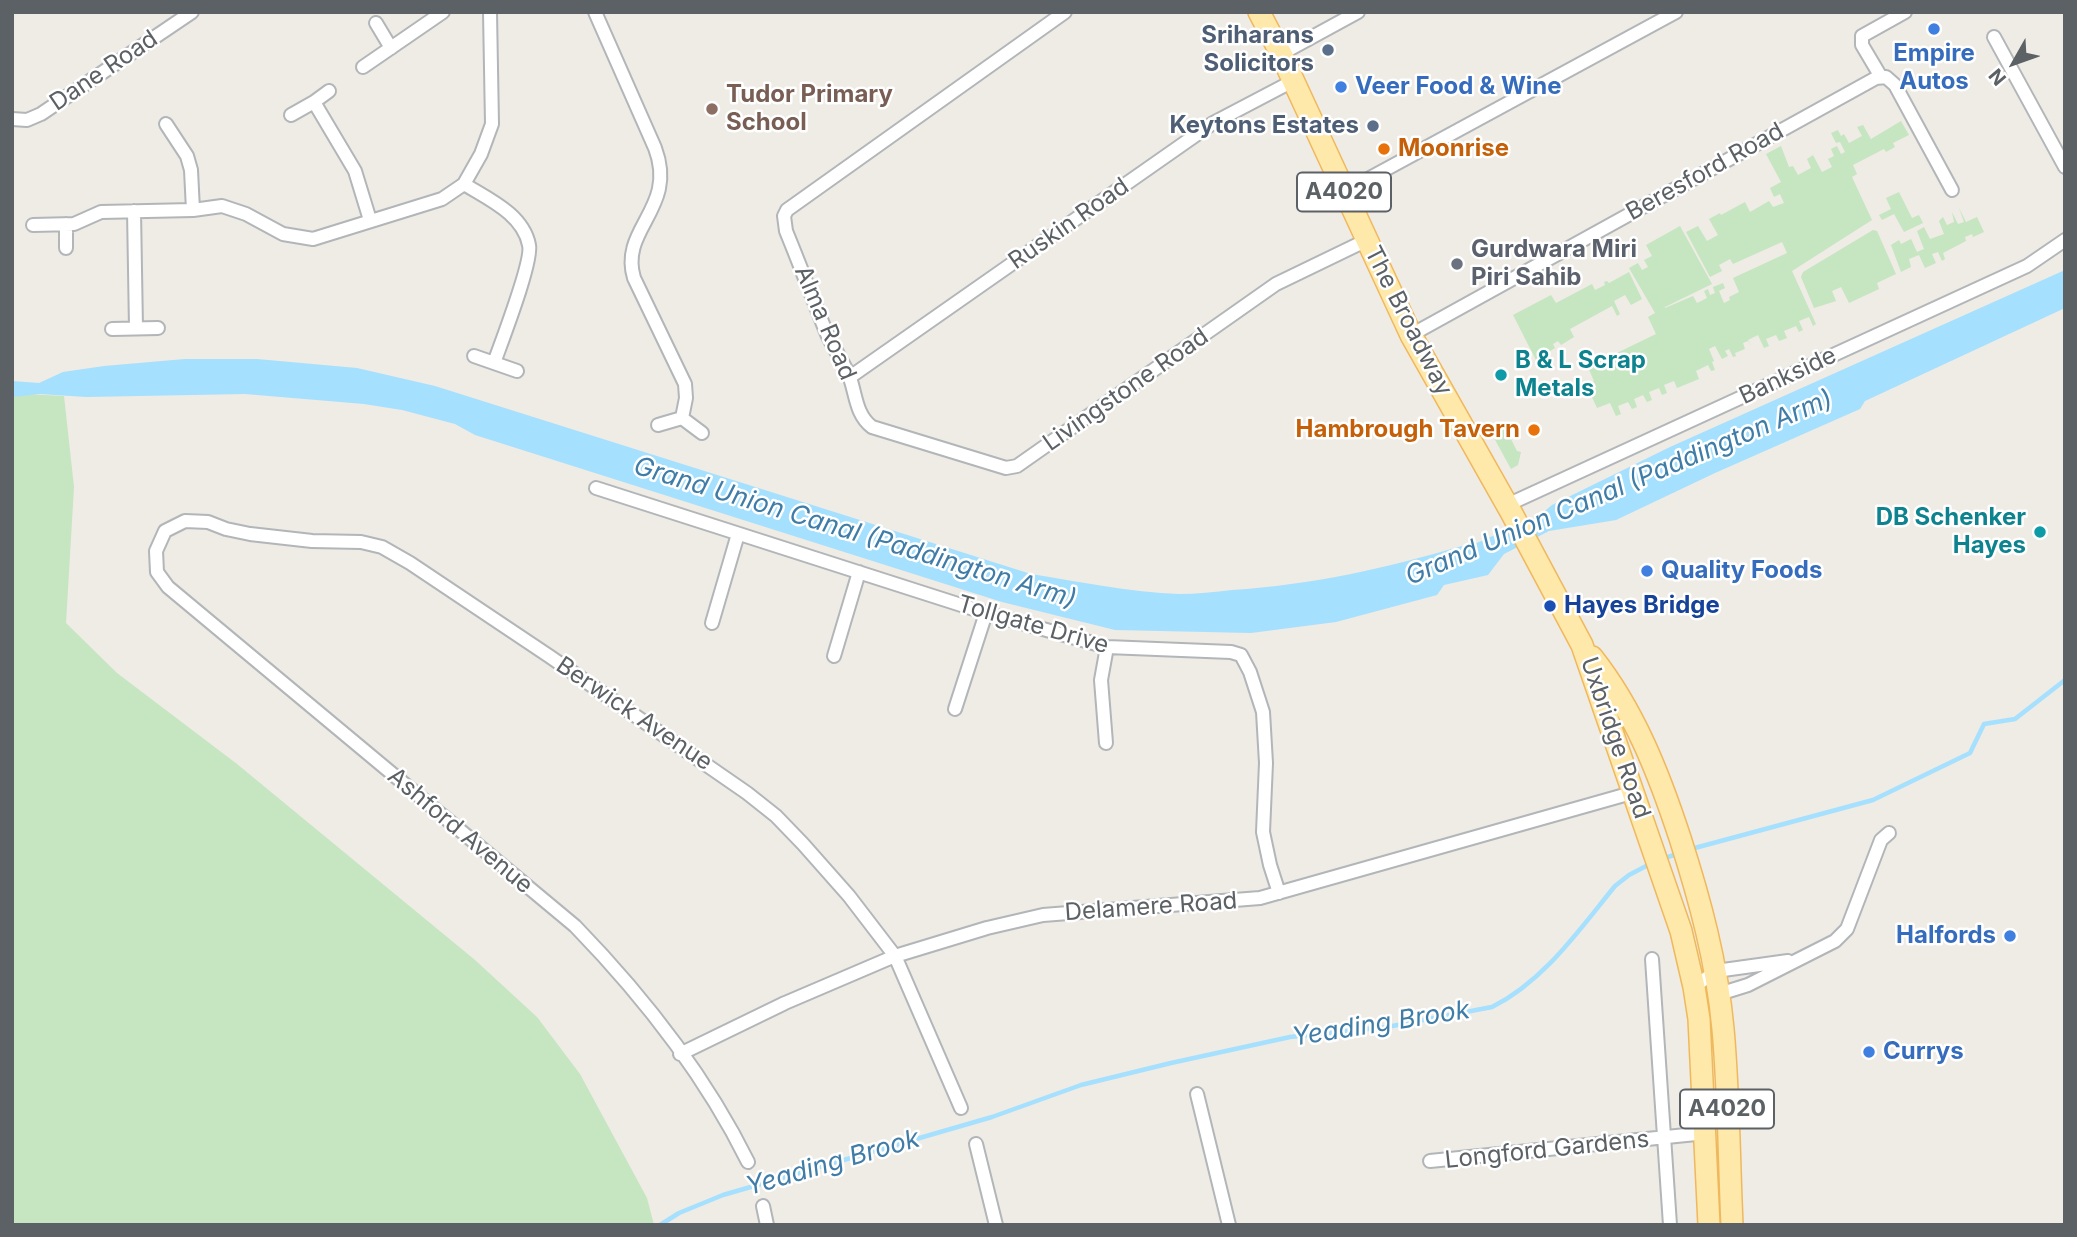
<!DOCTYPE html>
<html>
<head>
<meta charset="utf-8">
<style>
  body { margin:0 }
  #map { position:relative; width:2077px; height:1237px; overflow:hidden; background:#efebe5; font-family:Inter,sans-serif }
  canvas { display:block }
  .frame { position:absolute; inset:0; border:14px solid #5c6165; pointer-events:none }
  .north { position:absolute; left:1979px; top:28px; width:70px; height:70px; -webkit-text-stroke:5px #fff; paint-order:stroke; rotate:230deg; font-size:19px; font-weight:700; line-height:28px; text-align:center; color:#5c6165 }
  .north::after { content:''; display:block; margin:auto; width:24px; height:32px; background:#5c6165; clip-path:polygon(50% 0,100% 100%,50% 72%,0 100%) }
</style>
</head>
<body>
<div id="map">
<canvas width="2077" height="1237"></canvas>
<div class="frame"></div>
<div class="north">N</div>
</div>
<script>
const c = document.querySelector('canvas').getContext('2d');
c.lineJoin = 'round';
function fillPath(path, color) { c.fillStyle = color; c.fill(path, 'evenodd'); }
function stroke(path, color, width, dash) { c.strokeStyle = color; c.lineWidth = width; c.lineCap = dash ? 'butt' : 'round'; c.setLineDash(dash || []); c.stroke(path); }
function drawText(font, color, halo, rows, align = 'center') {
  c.font = font + ' Inter,sans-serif'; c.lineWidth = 5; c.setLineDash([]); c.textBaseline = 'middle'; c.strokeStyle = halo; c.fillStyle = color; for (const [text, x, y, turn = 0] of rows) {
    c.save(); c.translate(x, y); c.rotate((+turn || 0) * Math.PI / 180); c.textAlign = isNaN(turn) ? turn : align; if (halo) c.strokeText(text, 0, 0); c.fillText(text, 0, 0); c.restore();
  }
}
fillPath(new Path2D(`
  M 1901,121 L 1909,135 L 1893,143 L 1895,147 L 1886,152 L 1884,149 L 1853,165 L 1857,174 L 1852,177 L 1872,220 L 1792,271 L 1816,324 L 1813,326 L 1809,317 L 1799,321 L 1803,330 L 1799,332 L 1796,326 L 1784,331 L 1787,338 L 1779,341 L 1776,335 L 1766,339 L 1769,346 L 1764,348 L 1758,335 L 1748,340 L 1751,346 L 1748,341 L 1743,343 L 1745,349 L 1735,353 L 1736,356 L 1733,357 L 1729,349 L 1725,351 L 1728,356 L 1722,359 L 1715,346 L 1709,349 L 1714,361 L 1712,362 L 1715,370 L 1711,371 L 1708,365 L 1696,371 L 1699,379 L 1677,388 L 1674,381 L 1664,385 L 1667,393 L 1662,395 L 1659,388 L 1649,392 L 1652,400 L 1647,402 L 1643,395 L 1634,399 L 1637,407 L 1632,409 L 1628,402 L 1618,406 L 1621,414 L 1616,416 L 1610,403 L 1597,408 L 1586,384 L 1594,381 L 1588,367 L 1656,334 L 1648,317 L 1655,313 L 1629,268 L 1638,263 L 1642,270 L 1648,267 L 1644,260 L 1652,256 L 1646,245 L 1680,226 L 1712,284 L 1665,307 L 1665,308 L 1693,296 L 1697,303 L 1707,298 L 1704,291 L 1708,289 L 1710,295 L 1715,293 L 1713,287 L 1723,283 L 1725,288 L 1719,291 L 1724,303 L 1730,300 L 1729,297 L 1739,292 L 1733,278 L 1787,253 L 1782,242 L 1733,264 L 1730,259 L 1719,265 L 1722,271 L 1710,277 L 1686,232 L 1698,226 L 1707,241 L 1718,235 L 1709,219 L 1720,213 L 1721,215 L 1745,202 L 1750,212 L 1769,201 L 1773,207 L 1784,203 L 1780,194 L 1774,197 L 1770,188 L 1781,182 L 1766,154 L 1781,146 L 1789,167 L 1793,166 L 1798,175 L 1811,168 L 1807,159 L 1813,155 L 1822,172 L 1832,167 L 1828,159 L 1834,156 L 1831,149 L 1837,146 L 1841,154 L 1845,152 L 1840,142 L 1836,143 L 1831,133 L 1838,130 L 1841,136 L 1844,134 L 1849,143 L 1862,136 L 1857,127 L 1863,125 L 1871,139 Z
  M 1899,192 L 1912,218 L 1919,215 L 1923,223 L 1904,232 L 1894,214 L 1882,220 L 1879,215 L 1891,209 L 1886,198 Z
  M 1959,208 L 1966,222 L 1977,217 L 1984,232 L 1973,237 L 1972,234 L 1965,237 L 1966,241 L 1943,253 L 1945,259 L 1942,261 L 1938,252 L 1932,254 L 1936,263 L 1925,268 L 1919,255 L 1909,259 L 1911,267 L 1901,272 L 1891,245 L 1899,240 L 1901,244 L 1911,239 L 1917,252 L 1924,249 L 1917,231 L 1924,227 L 1930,239 L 1944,234 L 1939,221 L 1943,217 L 1947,225 L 1954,222 L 1952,212 L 1958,224 L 1964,222 Z
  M 1873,230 L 1877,231 L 1896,274 L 1877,283 L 1879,289 L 1849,303 L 1841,287 L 1832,291 L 1836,301 L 1814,308 L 1801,277 L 1803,272 Z
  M 1629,272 L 1642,299 L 1631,305 L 1625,295 L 1614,301 L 1620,314 L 1617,316 L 1612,306 L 1570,329 L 1574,337 L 1561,345 L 1558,341 L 1553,344 L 1555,348 L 1536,360 L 1513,315 L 1551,295 L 1556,303 L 1592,284 L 1595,290 L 1605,285 L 1604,282 L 1607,281 L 1609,283 Z
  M 23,394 L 64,396 L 74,487 L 66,623 L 117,673 L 237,764 L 475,960 L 537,1017 L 580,1074 L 647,1198 L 654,1225 L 12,1225 L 12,397 Z
  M 1509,424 L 1512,426 L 1508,433 L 1517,451 L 1521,452 L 1518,465 L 1511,469 L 1494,438 L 1496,436 L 1494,433 Z`), '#c5e6c1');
fillPath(new Path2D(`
  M 2065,270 L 2065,308 L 1865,401 L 1860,409 L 1715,473 L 1616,520 L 1549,531 L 1504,554 L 1488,575 L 1444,585 L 1437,595 L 1336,622 L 1251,633 L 1115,630 L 1002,602 L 475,435 L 455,424 L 402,410 L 364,404 L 245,394 L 86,397 L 40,394 L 12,397 L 12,381 L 39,383 L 63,372 L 104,366 L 185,359 L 257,359 L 357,368 L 435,386 L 1031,574 C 1080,582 1130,592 1179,594 C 1197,594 1215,592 1232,590 C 1312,585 1386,568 1462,546 L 1470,546 L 1540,515 L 1552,505 L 1670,447 Z`), '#a5e0fe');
stroke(new Path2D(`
  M 1691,849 L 1873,800 L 1970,753 L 1984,724 L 2015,719 L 2065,680
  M 1662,859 L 1680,853
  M 660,1225 L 679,1213 L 723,1195 L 992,1117 L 1081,1085 L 1171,1063 L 1290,1037 L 1387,1027 L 1492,1007 C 1544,981 1579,930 1615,886 L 1629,875 L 1650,864`), '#a5e0fe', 4.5);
const street = new Path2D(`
  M 595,12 L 655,148 C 678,209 619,228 634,278 L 685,384 L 686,398 L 682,418 L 658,425
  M 1065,12 L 787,210 L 784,216 L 786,231 C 800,265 813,300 827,334 C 834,349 844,363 850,378 C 856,395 856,415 872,427 L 1006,468 L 1017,466 L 1276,284 L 1367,240
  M 376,23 L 391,48
  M 1994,37 L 2065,167
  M 1281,54 L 1358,12
  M 363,67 L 443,12
  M 1881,77 L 1862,45 L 1862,36 L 1905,12
  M 314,102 L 329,91
  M 291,115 L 314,102 L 355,171 L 370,220
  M 12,119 L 27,120 L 41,114 L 192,12
  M 166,124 L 187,156 L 191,170 L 193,210
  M 464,184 C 488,199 523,214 529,245 C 533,261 501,343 494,363
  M 1344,192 L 1676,12
  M 134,211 L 136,328
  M 66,224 L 66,248
  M 33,225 L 74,224 L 101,212 L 193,210 L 222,206 L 246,214 L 283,234 L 313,239 L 442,199 L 464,184 L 481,154 L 492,124 L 490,12
  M 112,329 L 158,328
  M 1411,335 L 1876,78 L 1886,77 L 1895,85 L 1952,190
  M 474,356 L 517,371
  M 850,377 L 1213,123 L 1293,81
  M 682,418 L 702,433
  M 596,488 L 986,613 L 1107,647 L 1231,652 L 1241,655 L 1250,672 L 1263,712 L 1266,763 L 1263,832 L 1270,865 L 1279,893
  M 1507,505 L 2027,266 L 2065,240
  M 712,623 L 738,534
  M 834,656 L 859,572
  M 955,709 L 986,613
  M 1106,743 L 1101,680 L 1107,647
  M 1652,959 L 1670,1225
  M 1694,987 L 1716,971 L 1788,961
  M 1715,993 L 1719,994 L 1748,985 L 1835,941 L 1847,929 L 1881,840 L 1889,833
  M 680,1054 L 785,1003 L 895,956 L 987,928 L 1043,915 L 1260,898 L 1635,792
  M 1197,1094 L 1229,1225
  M 976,1144 L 996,1225
  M 1430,1161 L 1706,1133
  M 748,1162 C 705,1075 642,995 575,926 L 168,587 L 157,572 L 156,551 L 165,531 L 185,521 L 208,522 L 226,529 L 250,534 L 312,541 L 361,542 L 382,547 L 410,563 L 549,656 L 747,793 L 776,816 L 803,844 L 849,896 L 895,956 L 961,1108
  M 763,1206 L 767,1225`);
const primary = new Path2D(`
  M 1259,12 L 1281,54 L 1411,335 L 1511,512 L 1582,645 L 1681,931 L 1694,987 L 1699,1019 L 1709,1225
  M 1592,657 C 1634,710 1659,774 1680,838 C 1700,900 1717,963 1723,1029 C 1729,1094 1729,1160 1732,1225`);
stroke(street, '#b2b6b9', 16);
stroke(primary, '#f0b85c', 24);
stroke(street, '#fff', 12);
stroke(primary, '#fee8aa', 21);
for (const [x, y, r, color] of [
  [1934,29,7,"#3f7fe0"],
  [1328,50,7,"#5c6f8a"],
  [1341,87,7,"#3f7fe0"],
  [712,109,7,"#8d6e63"],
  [1373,126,7,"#5c6f8a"],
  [1384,149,7,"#e8710a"],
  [1457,264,7,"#6b7280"],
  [1501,375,7,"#0f9aa8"],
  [1534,430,7,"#e8710a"],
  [2040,532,7,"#0f9aa8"],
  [1647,571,7,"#3f7fe0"],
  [1550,606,7,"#1a4fb4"],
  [2010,936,7,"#3f7fe0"],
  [1869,1052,7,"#3f7fe0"]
]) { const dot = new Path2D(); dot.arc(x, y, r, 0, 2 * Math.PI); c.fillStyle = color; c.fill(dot); stroke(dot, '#fff', 2.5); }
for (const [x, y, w] of [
  [1344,192,94],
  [1727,1109,94]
]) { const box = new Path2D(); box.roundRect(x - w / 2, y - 19.5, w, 39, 5); c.fillStyle = '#fff'; c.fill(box); stroke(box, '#5c6165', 2); }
drawText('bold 23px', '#5c6165', null, [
  ["A4020",1344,192],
  ["A4020",1727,1109]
]);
drawText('bold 24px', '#4e5e75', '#fff', [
  ["Sriharans",1314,36],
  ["Solicitors",1314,64],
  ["Keytons Estates",1359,126]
], 'right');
drawText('bold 24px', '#366cbe', '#fff', [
  ["Empire",1934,54,"center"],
  ["Autos",1934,82,"center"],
  ["Veer Food & Wine",1355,87],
  ["Quality Foods",1661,571],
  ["Halfords",1996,936,"right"],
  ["Currys",1883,1052]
], 'left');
drawText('24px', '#5c6165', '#fff', [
  ["Dane Road",104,71,-34],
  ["Beresford Road",1705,172,-29],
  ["Ruskin Road",1069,224,-35],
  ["The Broadway",1408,321,63],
  ["Alma Road",825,323,67],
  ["Bankside",1788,376,-25],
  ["Livingstone Road",1126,390,-35],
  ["Tollgate Drive",1033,625,16],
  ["Berwick Avenue",634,714,34],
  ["Uxbridge Road",1615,738,71],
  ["Ashford Avenue",460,831,40],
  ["Delamere Road",1151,907,-4],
  ["Longford Gardens",1547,1150,-6]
]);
drawText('bold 24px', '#785e54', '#fff', [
  ["Tudor Primary",726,95],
  ["School",726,123]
], 'left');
drawText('bold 24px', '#c56008', '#fff', [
  ["Moonrise",1398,149],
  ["Hambrough Tavern",1520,430,"right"]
], 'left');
drawText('bold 24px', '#5b616d', '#fff', [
  ["Gurdwara Miri",1471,250],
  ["Piri Sahib",1471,278]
], 'left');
drawText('bold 24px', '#0d838f', '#fff', [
  ["B & L Scrap",1515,361],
  ["Metals",1515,389],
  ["DB Schenker",2026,518,"right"],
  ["Hayes",2026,546,"right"]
], 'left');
drawText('bold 24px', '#164399', '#fff', [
  ["Hayes Bridge",1564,606]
], 'left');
drawText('italic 26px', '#3f7ca7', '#fff', [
  ["Grand Union Canal (Paddington Arm)",1619,488,-23],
  ["Grand Union Canal (Paddington Arm)",855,533,17],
  ["Yeading Brook",1381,1024,-9],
  ["Yeading Brook",833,1163,-16]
]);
</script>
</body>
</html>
